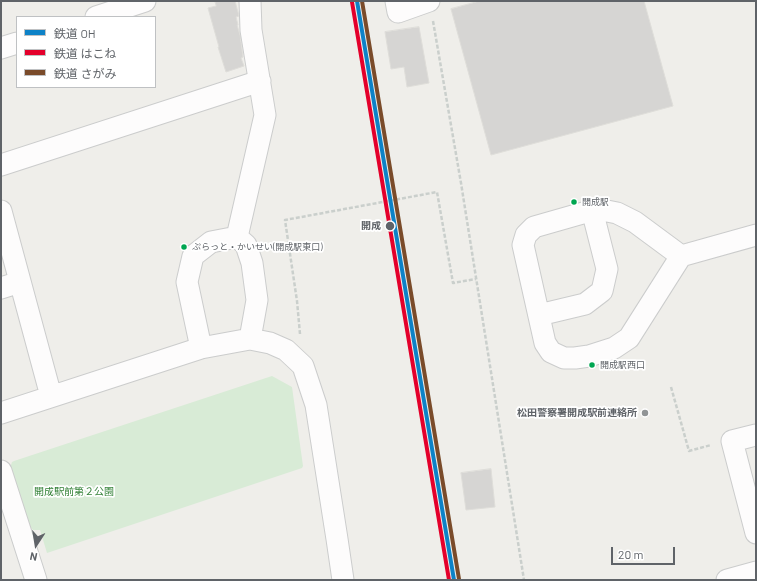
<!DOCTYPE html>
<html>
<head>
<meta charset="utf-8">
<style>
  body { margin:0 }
  #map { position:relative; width:757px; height:581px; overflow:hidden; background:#efeeea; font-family:Barlow,"Noto Sans JP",sans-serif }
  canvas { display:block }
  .frame { position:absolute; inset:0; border:2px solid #5f6368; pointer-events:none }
  .legend { position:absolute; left:16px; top:16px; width:140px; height:72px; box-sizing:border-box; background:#fff; border:1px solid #bfc1c3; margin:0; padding:5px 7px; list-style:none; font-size:12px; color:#5f6368 }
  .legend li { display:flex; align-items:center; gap:8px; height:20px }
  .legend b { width:20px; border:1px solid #bfc1c3 }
  .north { position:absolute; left:16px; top:525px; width:40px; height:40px; -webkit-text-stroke:3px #fff; paint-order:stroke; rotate:192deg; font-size:11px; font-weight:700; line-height:16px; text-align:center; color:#5f6368 }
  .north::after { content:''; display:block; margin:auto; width:14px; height:18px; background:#5f6368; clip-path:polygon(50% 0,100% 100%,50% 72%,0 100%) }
  .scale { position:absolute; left:611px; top:547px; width:64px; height:18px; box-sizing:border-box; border:2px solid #5f6368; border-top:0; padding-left:5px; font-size:12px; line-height:14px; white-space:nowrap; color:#5f6368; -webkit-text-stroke:3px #fff; paint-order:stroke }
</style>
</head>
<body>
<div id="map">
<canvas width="757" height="581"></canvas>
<div class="frame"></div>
<ul class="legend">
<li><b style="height:5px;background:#0d82c7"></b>鉄道 OH</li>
<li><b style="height:5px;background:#e4002b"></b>鉄道 はこね</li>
<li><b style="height:5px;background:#7a4b2a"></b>鉄道 さがみ</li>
</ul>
<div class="north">N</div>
<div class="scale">20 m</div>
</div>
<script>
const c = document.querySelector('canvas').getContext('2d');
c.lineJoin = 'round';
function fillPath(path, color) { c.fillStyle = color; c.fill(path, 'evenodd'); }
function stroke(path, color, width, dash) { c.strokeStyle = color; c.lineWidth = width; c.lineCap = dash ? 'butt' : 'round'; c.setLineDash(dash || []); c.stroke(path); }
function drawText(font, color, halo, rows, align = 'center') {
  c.font = font + ' Barlow,"Noto Sans JP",sans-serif'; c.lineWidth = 3.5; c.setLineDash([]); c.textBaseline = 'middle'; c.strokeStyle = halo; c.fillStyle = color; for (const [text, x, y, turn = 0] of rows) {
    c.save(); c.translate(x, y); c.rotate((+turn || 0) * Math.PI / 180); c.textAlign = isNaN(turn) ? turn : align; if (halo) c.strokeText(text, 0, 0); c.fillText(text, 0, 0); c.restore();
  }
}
fillPath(new Path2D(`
  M 272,376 L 292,387 L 303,466 L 302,468 L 47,553 L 40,530 L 33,530 L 29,526 L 10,468 L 12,462 L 14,461 Z`), '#d8ebd6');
const building = new Path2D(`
  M 215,1 L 235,1 L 238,12 L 239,16 L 236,17 L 238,25 L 237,25 L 240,35 L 243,57 L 241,58 L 244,66 L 226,72 L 218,47 L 219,47 L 208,8 L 216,6 Z
  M 480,1 L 644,1 L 673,106 L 491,155 L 451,9 Z
  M 419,27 L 429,83 L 407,87 L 404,67 L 391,69 L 385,32 Z
  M 491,469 L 495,507 L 466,510 L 461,473 Z`);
fillPath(building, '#d6d5d3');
stroke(building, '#deddd9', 1);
const minor = new Path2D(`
  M 396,1 L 398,12 L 429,1
  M 96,17 L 145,1
  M 1,48 L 17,43
  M 1,165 L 260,81
  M 1,211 L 51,396
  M 237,237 L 265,115 L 251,30 L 250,1
  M 681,256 L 635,222 L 617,213 L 597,209 L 534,227 L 526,235 L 523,245 L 545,343 L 551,352 L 564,358 L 575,358 L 589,356 L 614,348 L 629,338 L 681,256 L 756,235
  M 1,288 L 20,282
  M 539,315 L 585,304 L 602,291 L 607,269 L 592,210
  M 201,348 L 187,282 L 193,256 L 211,242 L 237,237 L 246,245 L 252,263 L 257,300 L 250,339
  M 1,413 L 201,348 L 250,339 L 270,343 L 286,350 L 303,366 L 316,405 L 337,539 L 343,580
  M 756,435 L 732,441 L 756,533
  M 1,471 L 36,580
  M 727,580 L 756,572`);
stroke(minor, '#cbcccc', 23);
stroke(new Path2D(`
  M 433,21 L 461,183 L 524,580
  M 300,334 L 297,301 L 285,220 L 437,192 L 453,283 L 476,279
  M 671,387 L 689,451 L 711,445`), '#cacfcc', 2.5, [4, 2]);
stroke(minor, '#fdfcfc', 21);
stroke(new Path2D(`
  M 357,1 L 454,580`), '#0d82c7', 4);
stroke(new Path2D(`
  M 352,2 L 449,580`), '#e4002b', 4);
stroke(new Path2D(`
  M 362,1 L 459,579`), '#7a4b2a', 4);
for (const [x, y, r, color] of [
  [574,202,3.5,"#00a651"],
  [390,226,5,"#5f6368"],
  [184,247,3.5,"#00a651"],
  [592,365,3.5,"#00a651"],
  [645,413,4,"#919496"]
]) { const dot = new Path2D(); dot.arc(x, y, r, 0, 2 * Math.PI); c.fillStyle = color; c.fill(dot); stroke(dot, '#fff', 1.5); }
drawText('9px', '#5f6368', '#fff', [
  ["開成駅",582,202],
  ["ぷらっと・かいせい(開成駅東口)",192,247],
  ["開成駅西口",600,365]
], 'left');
drawText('bold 10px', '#5f6368', '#fff', [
  ["開成",381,226]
], 'right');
drawText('bold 10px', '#5f6368', '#fff', [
  ["松田警察署開成駅前連絡所",637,413]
], 'right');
drawText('10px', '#348238', '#fff', [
  ["開成駅前第２公園",74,492]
]);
</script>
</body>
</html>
